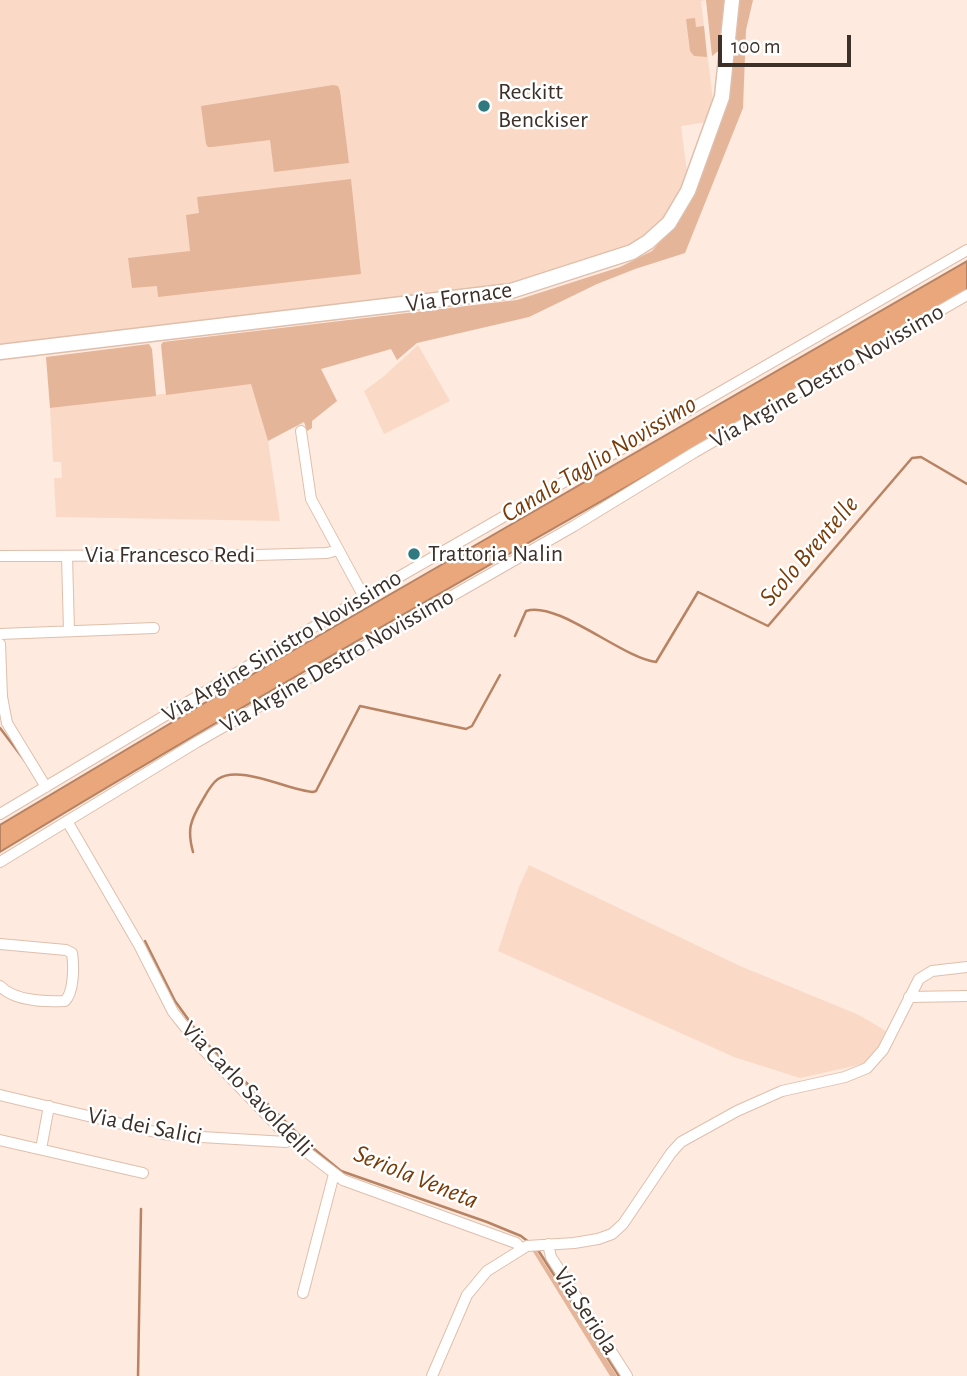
<!DOCTYPE html>
<html>
<head>
<meta charset="utf-8">
<style>
  body { margin:0 }
  #map { position:relative; width:967px; height:1376px; overflow:hidden; background:#feeade; font-family:"Alegreya Sans",sans-serif }
  canvas { display:block }
  .scale { position:absolute; left:718px; top:35px; width:133px; height:32px; box-sizing:border-box; border:4px solid #3d3029; border-top:0; padding-left:9px; font-size:21px; line-height:24px; white-space:nowrap; color:#3d3029; -webkit-text-stroke:5px #fff; paint-order:stroke }
</style>
</head>
<body>
<div id="map">
<canvas width="967" height="1376"></canvas>
<div class="scale">100 m</div>
</div>
<script>
const c = document.querySelector('canvas').getContext('2d');
c.lineJoin = 'round';
function fillPath(path, color) { c.fillStyle = color; c.fill(path, 'evenodd'); }
function stroke(path, color, width, dash) { c.strokeStyle = color; c.lineWidth = width; c.lineCap = dash ? 'butt' : 'round'; c.setLineDash(dash || []); c.stroke(path); }
function drawText(font, color, halo, rows, align = 'center') {
  c.font = font + ' "Alegreya Sans",sans-serif'; c.lineWidth = 5; c.setLineDash([]); c.textBaseline = 'middle'; c.strokeStyle = halo; c.fillStyle = color; for (const [text, x, y, turn = 0] of rows) {
    c.save(); c.translate(x, y); c.rotate((+turn || 0) * Math.PI / 180); c.textAlign = isNaN(turn) ? turn : align; if (halo) c.strokeText(text, 0, 0); c.fillText(text, 0, 0); c.restore();
  }
}
fillPath(new Path2D(`
  M 0,0 L 707,0 L 701,1 L 714,109 L 707,122 L 681,126 L 687,173 L 676,205 L 643,242 L 515,284 L 0,346 Z
  M 418,345 L 450,401 L 384,434 L 364,391 L 383,377 Z
  M 251,383 L 268,441 L 280,521 L 56,517 L 54,478 L 62,478 L 61,462 L 53,462 L 50,408 Z
  M 529,865 L 740,966 L 859,1015 L 886,1031 L 878,1049 L 863,1064 L 800,1078 L 734,1057 L 498,951 L 519,887 Z`), '#fadac7');
fillPath(new Path2D(`
  M 706,0 L 725,0 L 721,49 L 712,56 Z
  M 737,0 L 753,0 L 746,30 L 743,108 L 685,253 L 635,269 L 597,284 L 529,317 L 417,343 L 397,360 L 391,349 L 321,369 L 337,401 L 312,421 L 312,428 L 307,431 L 304,422 L 268,441 L 251,384 L 166,395 L 161,345 L 163,342 L 517,300 L 620,267 L 652,251 L 675,224 L 719,125 Z
  M 695,18 L 696,27 L 704,26 L 707,57 L 694,56 L 690,51 L 686,19 Z
  M 333,85 L 338,86 L 340,91 L 349,163 L 274,172 L 270,140 L 212,147 L 208,147 L 206,144 L 201,106 Z
  M 351,179 L 361,274 L 158,297 L 157,286 L 132,288 L 128,258 L 190,251 L 186,215 L 199,213 L 197,197 Z
  M 149,344 L 152,349 L 156,396 L 50,408 L 46,357 Z
  M 532,1250 L 536,1250 L 617,1376 L 610,1376 Z`), '#e4b599');
const water = new Path2D(`
  M 967,261 L 967,290 C 646,479 318,658 0,852 L 0,825 L 280,658 Z`);
fillPath(water, '#eba77c');
stroke(water, '#b78363', 2);
stroke(new Path2D(`
  M 515,636 L 526,611 C 557,600 622,658 656,662 L 698,592 L 768,626 L 912,458 L 921,457 L 967,484
  M 0,728 L 25,761
  M 193,852 C 187,830 190,821 202,801 C 206,794 211,784 218,779 C 239,764 288,790 313,792 L 316,791 L 360,706 L 466,729 L 472,726 L 500,675
  M 145,941 L 175,1001 L 203,1040 L 308,1144 L 341,1171 L 487,1222 L 521,1236 L 530,1243
  M 538,1250 L 619,1376
  M 138,1376 L 141,1209`), '#b78363', 2.5);
const street = new Path2D(`
  M 301,431 L 311,499 L 364,597
  M 0,556 L 257,555 L 327,553 L 338,550
  M 67,556 L 69,631
  M 0,634 L 154,628
  M 0,644 L 2,697 L 7,723 L 46,787
  M 0,814 L 364,597 L 967,250
  M 67,821 L 139,945 L 173,1012 L 200,1046 L 291,1140 L 343,1180 L 516,1243 L 522,1249
  M 0,862 L 197,742 L 574,526 L 695,452 L 967,295
  M 0,944 L 66,950 L 72,953 C 74,966 74,992 65,1001 C 46,1002 14,1001 0,986
  M 909,997 L 967,996
  M 0,1095 L 168,1135 L 286,1142 L 291,1140
  M 0,1140 L 143,1173
  M 41,1149 L 49,1106
  M 548,1244 L 551,1257 L 627,1376
  M 303,1293 L 334,1174
  M 432,1376 L 467,1295 L 487,1271 L 527,1246 L 574,1243 L 598,1239 L 612,1234 L 623,1224 L 671,1153 L 681,1142 L 737,1111 L 782,1091 L 845,1077 L 867,1068 L 883,1050 L 919,979 L 932,971 L 967,967`);
const secondary = new Path2D(`
  M 0,352 L 511,291 L 632,252 L 648,242 L 669,223 L 688,191 L 722,97 L 732,0`);
stroke(street, '#dfbfac', 12);
stroke(secondary, '#dfbfac', 17);
stroke(street, '#fff', 10);
stroke(secondary, '#fff', 14);
for (const [x, y, r, color] of [
  [484,106,7,"#2f797f"],
  [414,554,7,"#2f797f"]
]) { const dot = new Path2D(); dot.arc(x, y, r, 0, 2 * Math.PI); c.fillStyle = color; c.fill(dot); stroke(dot, '#fff', 2.5); }
drawText('24px', '#3d3029', '#fff', [
  ["Reckitt",498,92],
  ["Benckiser",498,120],
  ["Trattoria Nalin",428,554]
], 'left');
drawText('24px', '#3d3029', '#fff', [
  ["Via Fornace",459,297,-8],
  ["Via Argine Destro Novissimo",827,376,-30],
  ["Via Francesco Redi",170,555],
  ["Via Argine Sinistro Novissimo",282,646,-31],
  ["Via Argine Destro Novissimo",337,661,-30],
  ["Via Carlo Savoldelli",247,1089,46],
  ["Via dei Salici",145,1126,11],
  ["Via Seriola",586,1311,57]
]);
drawText('italic 26px', '#793c09', '#fff', [
  ["Canale Taglio Novissimo",599,459,-31],
  ["Scolo Brentelle",809,551,-49],
  ["Seriola Veneta",416,1177,22]
]);
</script>
</body>
</html>
